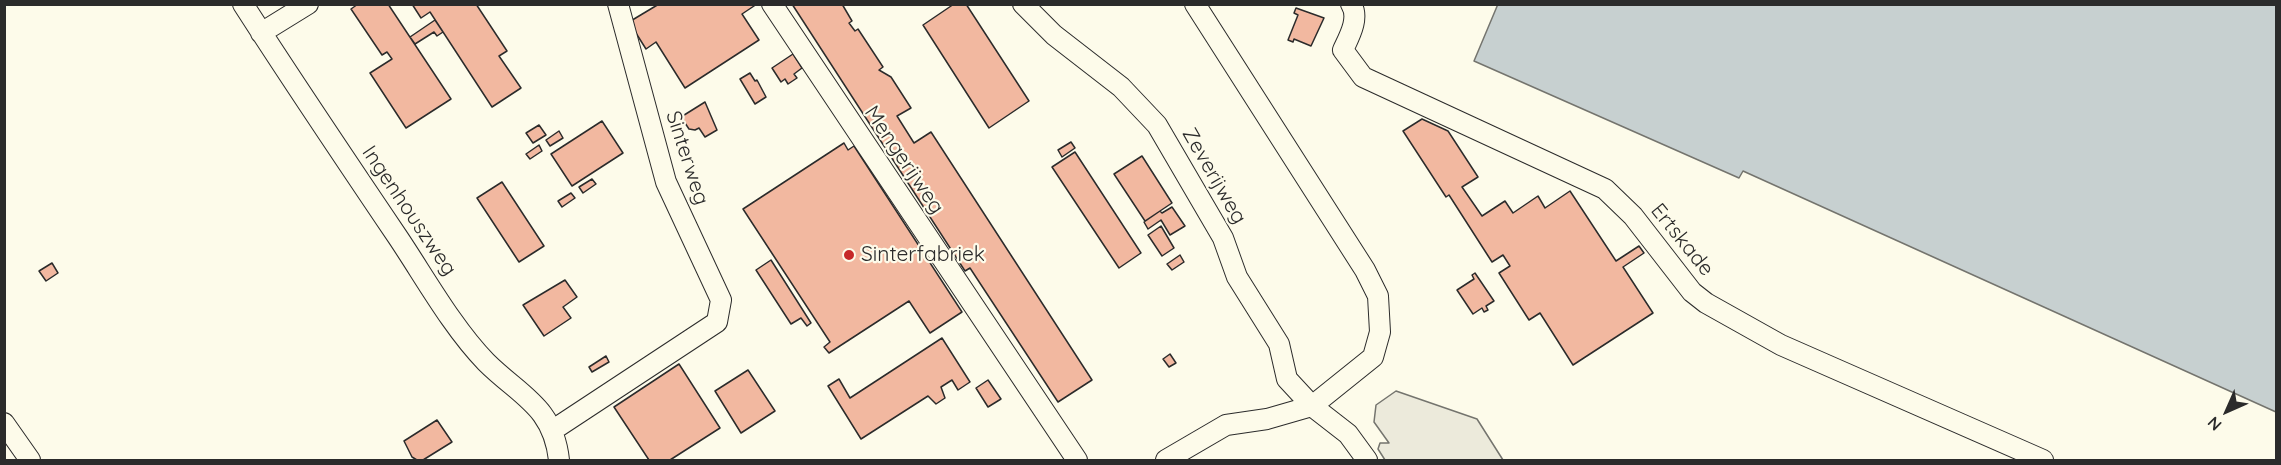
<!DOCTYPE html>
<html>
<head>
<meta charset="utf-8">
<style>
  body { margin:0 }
  #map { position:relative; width:2281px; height:465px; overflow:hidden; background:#fdfbea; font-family:Quicksand,sans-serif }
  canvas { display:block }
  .frame { position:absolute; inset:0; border:6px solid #2b2b2b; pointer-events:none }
  .north { position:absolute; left:2197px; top:381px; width:60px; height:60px; -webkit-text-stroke:4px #fdfbea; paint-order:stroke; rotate:225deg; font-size:16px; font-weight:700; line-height:24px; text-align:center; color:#2b2b2b }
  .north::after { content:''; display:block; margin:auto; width:21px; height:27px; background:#2b2b2b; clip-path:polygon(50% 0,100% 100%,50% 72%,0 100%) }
</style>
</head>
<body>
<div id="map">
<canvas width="2281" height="465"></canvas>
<div class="frame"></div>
<div class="north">N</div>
</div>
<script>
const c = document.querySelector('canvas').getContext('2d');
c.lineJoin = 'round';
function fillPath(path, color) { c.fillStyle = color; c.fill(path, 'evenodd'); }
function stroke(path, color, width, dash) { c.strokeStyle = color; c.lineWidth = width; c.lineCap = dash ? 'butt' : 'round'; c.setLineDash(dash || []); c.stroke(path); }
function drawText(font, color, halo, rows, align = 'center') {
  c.font = font + ' Quicksand,sans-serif'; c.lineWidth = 4.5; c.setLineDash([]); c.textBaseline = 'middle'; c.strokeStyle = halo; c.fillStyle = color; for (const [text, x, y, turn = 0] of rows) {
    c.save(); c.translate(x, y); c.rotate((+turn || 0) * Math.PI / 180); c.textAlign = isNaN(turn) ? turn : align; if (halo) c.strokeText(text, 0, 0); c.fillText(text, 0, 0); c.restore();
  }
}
const parking = new Path2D(`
  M 1396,391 L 1477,419 L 1503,460 L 1385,460 L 1378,449 L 1380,443 L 1389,443 L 1374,422 L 1376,405 Z`);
fillPath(parking, '#eceadb');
stroke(parking, '#74746e', 1.5);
const water = new Path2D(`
  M 1498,4 L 2276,5 L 2276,412 L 1743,171 L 1739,178 L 1474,61 Z`);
fillPath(water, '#c7d0d0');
stroke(water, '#74746e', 1.5);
const building = new Path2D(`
  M 358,4 L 388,4 L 451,99 L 406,128 L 370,73 L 392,59 L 387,52 L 382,55 L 351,9 Z
  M 412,4 L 476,4 L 507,51 L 499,56 L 521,88 L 492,107 L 430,12 L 421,18 Z
  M 659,4 L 757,4 L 742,14 L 759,40 L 685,88 L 656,42 L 646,49 L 629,22 Z
  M 792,4 L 842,4 L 852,21 L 849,23 L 855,31 L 858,29 L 883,67 L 879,70 L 891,77 L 911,108 L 897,116 L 914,143 L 931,132 L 1092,380 L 1058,402 L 970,268 L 965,271 Z
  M 954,4 L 966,4 L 1029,101 L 989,128 L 923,25 Z
  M 1296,8 L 1324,18 L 1311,46 L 1294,39 L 1293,42 L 1288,40 L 1298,15 L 1294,13 Z
  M 435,20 L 443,32 L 437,36 L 434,32 L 415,44 L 410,37 Z
  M 793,54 L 802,68 L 794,74 L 797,78 L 788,84 L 785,79 L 781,82 L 772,68 Z
  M 750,73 L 755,81 L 757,80 L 766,97 L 755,104 L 740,79 Z
  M 705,102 L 717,130 L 705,137 L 699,128 L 695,130 L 689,129 L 681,117 Z
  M 1422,119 L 1448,131 L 1478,177 L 1462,187 L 1482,216 L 1505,201 L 1513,213 L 1538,196 L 1545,208 L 1570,191 L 1616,261 L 1639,246 L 1644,253 L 1623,267 L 1653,313 L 1573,365 L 1540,313 L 1529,320 L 1499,273 L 1510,266 L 1503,255 L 1492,262 L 1449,195 L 1446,197 L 1403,131 Z
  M 602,121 L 623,153 L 572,186 L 551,154 Z
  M 539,125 L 546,135 L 533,143 L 526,133 Z
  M 559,131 L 563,138 L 550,146 L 546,140 Z
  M 1071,142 L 1075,148 L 1062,157 L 1058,150 Z
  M 844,143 L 848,150 L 854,146 L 962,312 L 930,333 L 909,301 L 829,353 L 824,347 L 830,342 L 743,209 Z
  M 539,145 L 542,151 L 530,159 L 526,154 Z
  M 1075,152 L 1141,253 L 1119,268 L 1052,167 Z
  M 1142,156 L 1172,203 L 1145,221 L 1114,174 Z
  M 592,179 L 596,184 L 583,193 L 579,187 Z
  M 502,182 L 544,246 L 519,262 L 477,198 Z
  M 571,193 L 575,198 L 562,207 L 558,201 Z
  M 1172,207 L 1185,226 L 1170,235 L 1161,220 L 1148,229 L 1144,222 L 1160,211 L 1162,213 Z
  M 1161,226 L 1174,248 L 1162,256 L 1148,235 Z
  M 1180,255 L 1184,262 L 1172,270 L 1167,264 Z
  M 771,260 L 811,323 L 807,326 L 801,318 L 791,324 L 756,270 Z
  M 52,263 L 58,273 L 46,281 L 39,271 Z
  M 1475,273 L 1494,301 L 1486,306 L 1488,310 L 1484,312 L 1482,308 L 1473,314 L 1457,290 L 1474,279 L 1472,275 Z
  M 565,280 L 577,297 L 563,307 L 571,318 L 544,336 L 523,305 Z
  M 942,338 L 970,382 L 958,390 L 952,380 L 941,387 L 945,398 L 936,404 L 928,396 L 861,439 L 828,386 L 839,379 L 850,398 Z
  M 1170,354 L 1176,363 L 1169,367 L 1163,359 Z
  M 606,356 L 609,362 L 592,372 L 589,367 Z
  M 679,364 L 720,428 L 670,460 L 649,460 L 614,407 Z
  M 748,370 L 775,411 L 741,433 L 715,391 Z
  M 988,380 L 1001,399 L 988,407 L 976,388 Z
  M 437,420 L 452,442 L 423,460 L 417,460 L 412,457 L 404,441 Z`);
fillPath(building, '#f2b8a0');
stroke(building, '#2b2b2b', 1.5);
const minor = new Path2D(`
  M 243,4 C 293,82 345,159 397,236 C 424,276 452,327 486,362 C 520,396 553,406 559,460
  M 772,4 L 1077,460
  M 1023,4 L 1054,35 L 1121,87 L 1157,125 L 1223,238 L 1237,277 L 1279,344 L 1287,379 L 1312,406 L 1348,434 L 1367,460
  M 1351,4 C 1360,18 1349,37 1343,50 L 1363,77 L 1605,189 L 1633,216 L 1692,292 L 1706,303 L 1781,345 L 2043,460
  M 261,33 L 308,4
  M 4,423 L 30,460
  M 553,430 L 717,322 L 721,300 L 666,182 L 618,4
  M 1166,460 L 1226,425 L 1267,419 L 1312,406 L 1373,357 L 1380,332 L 1378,296 L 1365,270 L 1195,4`);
stroke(minor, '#2b2b2b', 22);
stroke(minor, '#fdfbea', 20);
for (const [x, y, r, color] of [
  [849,255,6,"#c62828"]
]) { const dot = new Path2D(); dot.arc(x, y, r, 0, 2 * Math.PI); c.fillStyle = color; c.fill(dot); stroke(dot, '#fdfbea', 2); }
drawText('21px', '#2b2b2b', '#fdfbea', [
  ["Sinterweg",687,158,72],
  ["Mengerijweg",904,160,56],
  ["Zeverijweg",1214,176,60],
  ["Ingenhouszweg",409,211,56],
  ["Ertskade",1682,240,51]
]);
drawText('21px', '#2b2b2b', '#fdfbea', [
  ["Sinterfabriek",861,255]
], 'left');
</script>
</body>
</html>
